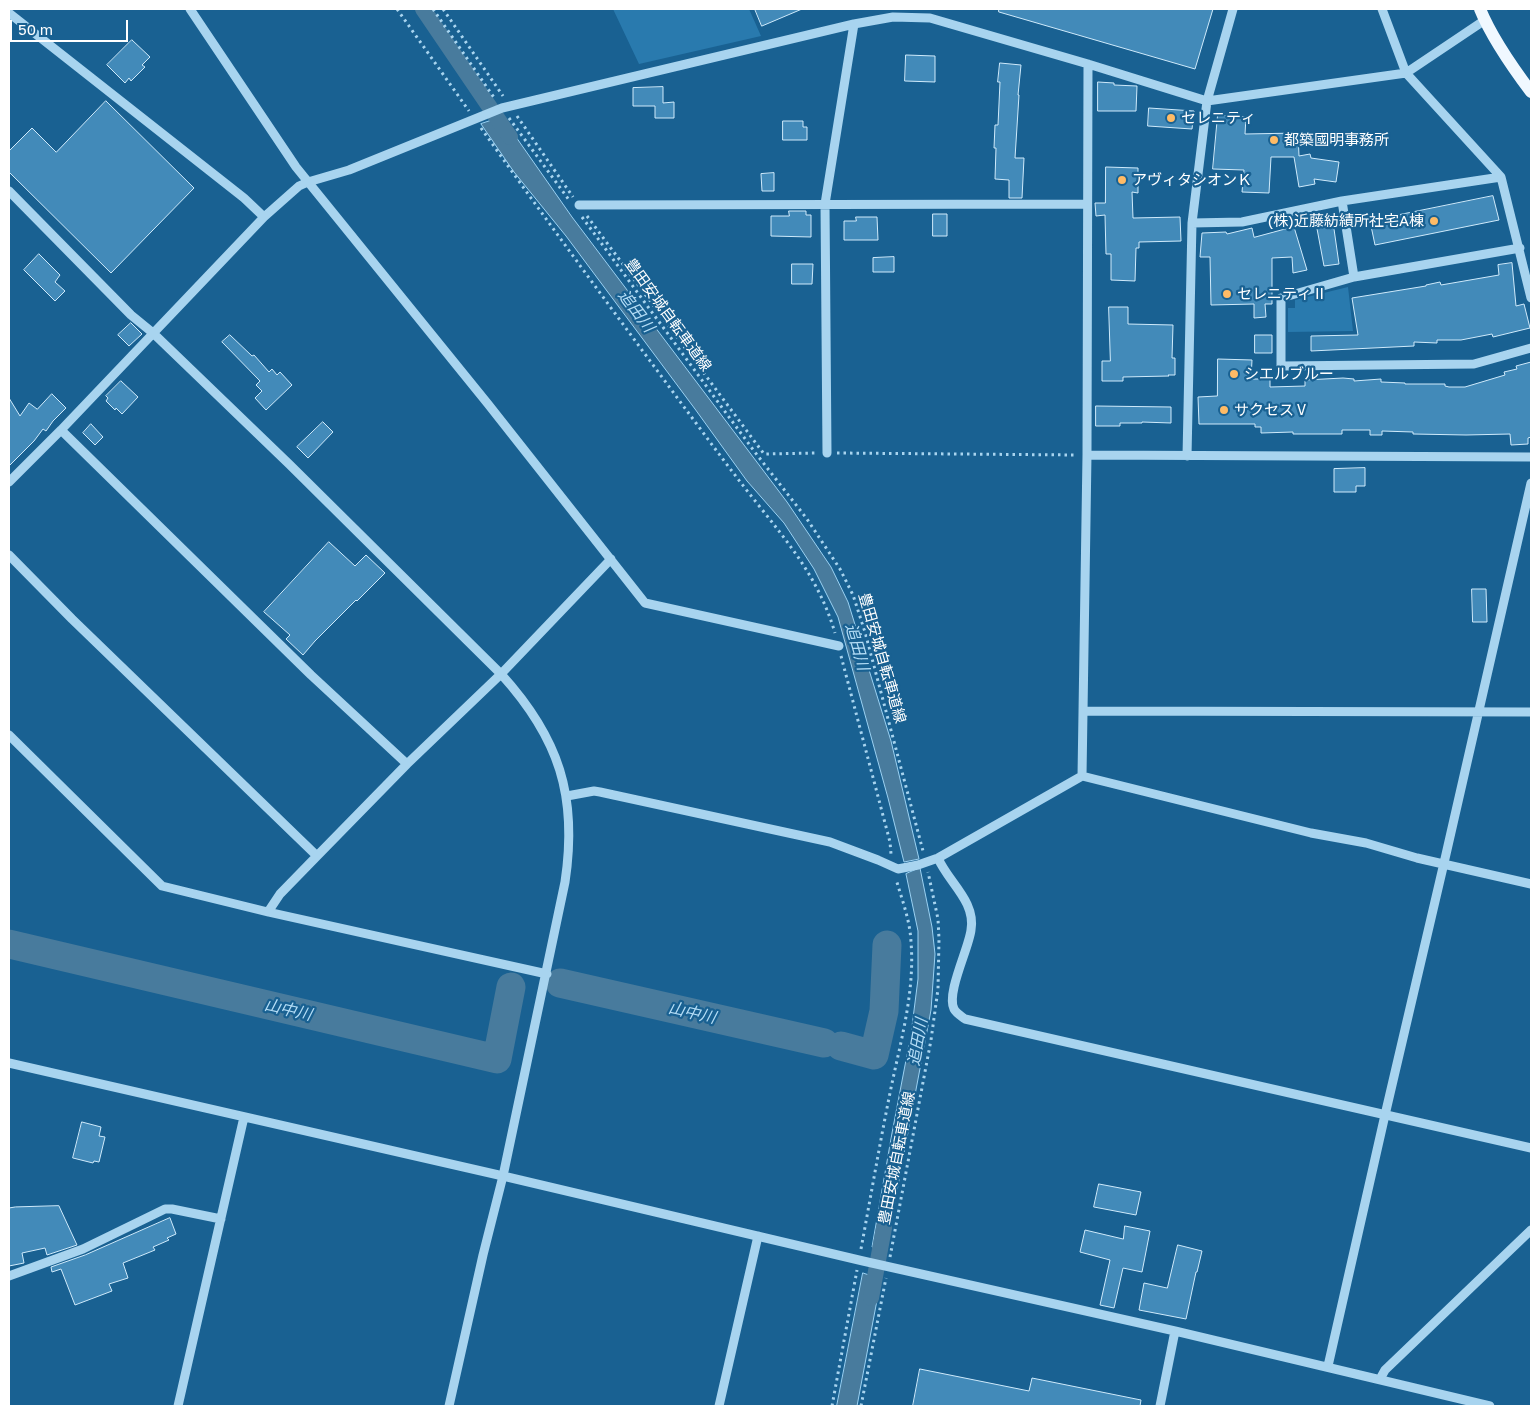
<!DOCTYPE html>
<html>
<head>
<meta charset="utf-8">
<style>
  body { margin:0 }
  #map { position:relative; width:1540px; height:1415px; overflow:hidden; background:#196192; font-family:"Golos Text",sans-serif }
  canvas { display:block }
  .frame { position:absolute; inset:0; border:10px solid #fff; pointer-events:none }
  .scale { position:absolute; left:10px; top:20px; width:118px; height:22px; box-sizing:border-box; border:2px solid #fff; border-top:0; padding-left:6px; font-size:15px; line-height:18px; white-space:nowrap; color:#fff; -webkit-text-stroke:4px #196192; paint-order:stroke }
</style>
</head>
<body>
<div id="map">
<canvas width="1540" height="1415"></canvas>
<div class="frame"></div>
<div class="scale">50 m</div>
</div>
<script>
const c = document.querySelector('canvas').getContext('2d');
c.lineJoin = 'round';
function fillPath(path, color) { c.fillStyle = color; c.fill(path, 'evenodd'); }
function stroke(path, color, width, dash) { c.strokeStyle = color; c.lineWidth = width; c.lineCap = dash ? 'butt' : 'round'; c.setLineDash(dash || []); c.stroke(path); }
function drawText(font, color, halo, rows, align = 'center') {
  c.font = font + ' "Golos Text","Noto Sans JP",sans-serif'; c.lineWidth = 4.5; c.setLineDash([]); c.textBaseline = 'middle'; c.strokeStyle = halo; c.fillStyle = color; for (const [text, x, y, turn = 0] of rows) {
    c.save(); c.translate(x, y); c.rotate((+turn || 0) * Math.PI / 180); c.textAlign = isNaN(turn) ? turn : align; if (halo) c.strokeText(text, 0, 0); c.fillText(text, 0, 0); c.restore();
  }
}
fillPath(new Path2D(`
  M 613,9 L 749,9 L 761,36 L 639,64 Z
  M 1348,287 L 1353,331 L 1288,332 L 1288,308 L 1295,308 L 1295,300 Z`), '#297aae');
const water = new Path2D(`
  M 502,117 L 572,217 L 787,502 L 831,567 L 848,602 L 891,741 L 919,859 L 904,862 L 888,798 L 838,617 L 814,569 L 784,523 L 747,481 L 695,409 L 566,236 L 514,172 L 481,124 Z
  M 920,868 L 932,927 L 935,954 L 931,1010 L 886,1249 L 872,1247 L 892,1133 L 911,1034 L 918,979 L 918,931 L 906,874 Z
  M 863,1273 L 881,1279 L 857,1406 L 837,1406 Z`);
fillPath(water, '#487b9d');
stroke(water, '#9bd1f2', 1);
stroke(new Path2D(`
  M 423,9 L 510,137
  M 871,1298 L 884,1228`), '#487b9d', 16);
stroke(new Path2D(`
  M 9,944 L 497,1059 L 511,987
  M 560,983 L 824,1043
  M 841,1046 L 874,1055 L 884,1011 L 887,945`), '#487b9d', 29);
const building = new Path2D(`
  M 755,9 L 802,9 L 762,26 Z
  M 999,9 L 1213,9 L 1195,69 L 999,12 Z
  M 132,40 L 150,57 L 142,65 L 145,67 L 131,81 L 129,78 L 125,83 L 107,65 Z
  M 906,55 L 935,56 L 935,82 L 905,81 Z
  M 1000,63 L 1021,65 L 1018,95 L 1019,95 L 1015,158 L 1024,158 L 1022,198 L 1009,198 L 1009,180 L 995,179 L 996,148 L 994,148 L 995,125 L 998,125 L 1000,82 L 998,82 Z
  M 1098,82 L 1114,83 L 1114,85 L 1137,86 L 1136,111 L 1098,111 Z
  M 663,87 L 663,103 L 674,102 L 674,118 L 655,118 L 655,106 L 633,106 L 633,88 Z
  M 106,101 L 194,188 L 111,273 L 9,172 L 9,151 L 32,128 L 56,152 Z
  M 1149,108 L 1194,111 L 1192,129 L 1148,126 Z
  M 1218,115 L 1246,117 L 1245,134 L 1298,133 L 1299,156 L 1310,154 L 1311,158 L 1339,162 L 1336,182 L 1314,179 L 1315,184 L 1299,187 L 1294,157 L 1271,157 L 1269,193 L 1242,192 L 1244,170 L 1213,169 Z
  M 783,121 L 803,121 L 803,127 L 807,127 L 807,140 L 783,140 Z
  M 1106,167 L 1138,168 L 1138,193 L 1132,192 L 1133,218 L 1180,217 L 1181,241 L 1139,242 L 1139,248 L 1136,248 L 1135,281 L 1111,280 L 1111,254 L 1106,254 L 1105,215 L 1096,216 L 1095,203 L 1105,203 Z
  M 774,173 L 774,191 L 762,191 L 761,174 Z
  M 1493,196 L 1499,220 L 1375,245 L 1370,221 Z
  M 789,211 L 806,211 L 806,215 L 811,215 L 811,237 L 771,236 L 771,216 L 789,216 Z
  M 933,214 L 947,214 L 947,236 L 933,236 Z
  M 1332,215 L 1339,264 L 1324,266 L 1315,218 Z
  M 856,217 L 877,217 L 878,240 L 844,240 L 844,221 L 856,221 Z
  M 1294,227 L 1307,270 L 1293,273 L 1292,257 L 1272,258 L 1272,304 L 1265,304 L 1266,317 L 1254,318 L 1254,304 L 1211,305 L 1210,257 L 1200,257 L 1202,233 L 1226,232 L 1227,234 L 1252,228 L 1254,237 Z
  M 39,254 L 60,275 L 55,282 L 65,291 L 55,301 L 24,270 Z
  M 894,257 L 894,272 L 873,272 L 873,258 Z
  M 1512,263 L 1516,306 L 1524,304 L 1530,328 L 1493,337 L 1492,334 L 1461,340 L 1437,340 L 1437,343 L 1414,342 L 1414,346 L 1311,351 L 1311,336 L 1358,335 L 1352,298 L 1426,286 L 1426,285 L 1440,282 L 1441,285 L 1499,275 L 1498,265 Z
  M 792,264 L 813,264 L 812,284 L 792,284 Z
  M 1109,307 L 1128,307 L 1128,324 L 1173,325 L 1172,358 L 1175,358 L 1175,375 L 1168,375 L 1169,376 L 1123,377 L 1123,381 L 1102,381 L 1102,361 L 1110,361 Z
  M 131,323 L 142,334 L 129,346 L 118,335 Z
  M 230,335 L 252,356 L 254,355 L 269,372 L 272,369 L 277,375 L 280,372 L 292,385 L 266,410 L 255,398 L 262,391 L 256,385 L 260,381 L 222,342 Z
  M 1255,335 L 1272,335 L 1272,353 L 1255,353 Z
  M 1218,359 L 1252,360 L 1251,379 L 1270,379 L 1270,387 L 1305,386 L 1305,380 L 1343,378 L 1354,379 L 1354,381 L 1381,379 L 1381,382 L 1405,383 L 1405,384 L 1445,384 L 1445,386 L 1449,387 L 1465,387 L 1505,375 L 1504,372 L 1517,369 L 1516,366 L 1531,362 L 1531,437 L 1528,438 L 1528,444 L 1511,445 L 1510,434 L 1466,435 L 1413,434 L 1413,432 L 1382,431 L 1382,435 L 1370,435 L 1370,430 L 1342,430 L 1342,434 L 1293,434 L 1293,432 L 1261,433 L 1261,427 L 1255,427 L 1255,424 L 1199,424 L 1198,397 L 1217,396 Z
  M 121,381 L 138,397 L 122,414 L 116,408 L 115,410 L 106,401 L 108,398 L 106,396 Z
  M 52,394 L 66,408 L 53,421 L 46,431 L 43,429 L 34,441 L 9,466 L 9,398 L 20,416 L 29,403 L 37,409 Z
  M 1096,406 L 1171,407 L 1171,423 L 1142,422 L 1142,423 L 1120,423 L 1120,426 L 1096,426 Z
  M 323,422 L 333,432 L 308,458 L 297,447 Z
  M 91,424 L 103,437 L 95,445 L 83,433 Z
  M 1365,468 L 1365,486 L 1356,486 L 1356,492 L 1334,492 L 1334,469 Z
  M 329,542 L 355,566 L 366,555 L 385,573 L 357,601 L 356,600 L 315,641 L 303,655 L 286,639 L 290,635 L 264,612 Z
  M 1472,589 L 1486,589 L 1487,622 L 1473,622 Z
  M 82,1122 L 101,1127 L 99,1136 L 105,1137 L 99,1162 L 94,1161 L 93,1163 L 73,1158 Z
  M 1099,1184 L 1141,1192 L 1136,1215 L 1094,1207 Z
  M 59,1206 L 77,1245 L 47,1255 L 45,1248 L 22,1253 L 24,1263 L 9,1266 L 9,1208 L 15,1207 Z
  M 170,1218 L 176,1234 L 167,1238 L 169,1240 L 153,1247 L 155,1250 L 123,1263 L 128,1278 L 109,1284 L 112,1291 L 75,1305 L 61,1269 L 52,1272 L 51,1267 L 85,1255 Z
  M 1125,1226 L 1150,1231 L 1142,1272 L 1123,1268 L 1114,1308 L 1100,1305 L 1110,1260 L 1080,1252 L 1085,1230 L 1123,1239 Z
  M 1178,1245 L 1202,1251 L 1197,1272 L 1196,1272 L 1186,1319 L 1139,1310 L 1144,1283 L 1167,1288 Z
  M 920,1369 L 1029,1391 L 1032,1378 L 1141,1400 L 1140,1406 L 913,1406 Z`);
fillPath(building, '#428ab9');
stroke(building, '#cfeafb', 1);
stroke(new Path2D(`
  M 397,9 L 469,111
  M 433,9 L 495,99
  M 443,9 L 503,96
  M 517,116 L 573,197
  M 509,118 L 569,200
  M 481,128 C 556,234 633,338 710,442 C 725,462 740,482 756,502 C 790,545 819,579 835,633
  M 587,216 L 764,454 L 816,453
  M 582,217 L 754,451 L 807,519 L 840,569 L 853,595 L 865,632 L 923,851
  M 837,453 L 1076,455
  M 841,656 L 890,842 L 891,854
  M 861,1249 C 871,1195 880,1142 891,1088 C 901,1040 915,991 911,942 C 910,920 902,900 896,879
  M 890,1257 L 931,1040 L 938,989 L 939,939 L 938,919 L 928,872
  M 832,1406 L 857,1270
  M 861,1406 L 886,1278`), '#a8d4ef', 3, [2.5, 4]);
stroke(new Path2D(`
  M 190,9 L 296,167 L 488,404 L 645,603 L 839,646
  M 1382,9 L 1406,73 L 1501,177 L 1531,298
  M 9,13 L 244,198 L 264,217
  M 9,191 L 131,315 L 153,333 L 289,464 L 501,674 C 559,738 578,796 565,882 L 503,1176 L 483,1255 L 449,1406
  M 1342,201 L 1354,277
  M 579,205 L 1087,204
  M 1192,223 L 1242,222 L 1342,201 L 1501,177
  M 1520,248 L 1354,277 L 1281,298 L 1281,366 L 1474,364 L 1531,348
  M 61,430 L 311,675 L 407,764
  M 827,453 L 825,204 L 854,24
  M 1087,455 L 1531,457
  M 1187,456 L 1192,223 L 1207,101 L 1233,9
  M 9,482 L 61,430 L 264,217 L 299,186 L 308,182 L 349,170 L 502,108 L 854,24 L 893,17 L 930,18 L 1088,64 L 1207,101 L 1406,73 L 1485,20
  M 9,555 L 72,619 L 317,856
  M 1084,711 L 1531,712
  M 9,735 L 162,886 L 268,912 L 547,974
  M 1082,776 L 1087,455 L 1088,64
  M 567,796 L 594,791 L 600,792 L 830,842 L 878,860 L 898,869 L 918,865 L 938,858 L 1082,776 L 1311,833 L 1366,843 L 1417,858 L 1531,884
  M 938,858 C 948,882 976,901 971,930 C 969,948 946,993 954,1009 C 956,1013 961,1016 965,1019 L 1531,1148
  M 268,912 L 280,894 L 317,856 L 407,764 L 501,674 L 611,559
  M 9,1063 L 503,1176 L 863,1261 L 1175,1331 L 1490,1406
  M 9,1276 L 83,1249 L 165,1209 L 172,1209 L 221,1219
  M 1328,1366 L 1385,1115 L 1444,863 L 1531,483
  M 1380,1379 L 1385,1370 L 1531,1230
  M 178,1406 L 244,1117
  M 719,1406 L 758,1236
  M 1160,1406 L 1175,1331`), '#a8d4ef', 9);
stroke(new Path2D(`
  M 1480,9 C 1491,36 1513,68 1531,92`), '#f0f8ff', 12);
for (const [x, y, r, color] of [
  [1171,118,5,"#fb6"],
  [1274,140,5,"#fb6"],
  [1122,180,5,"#fb6"],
  [1434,221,5,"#fb6"],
  [1227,294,5,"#fb6"],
  [1234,374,5,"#fb6"],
  [1224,410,5,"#fb6"]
]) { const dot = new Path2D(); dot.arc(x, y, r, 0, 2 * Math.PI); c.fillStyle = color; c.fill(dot); stroke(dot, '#196192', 2); }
drawText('15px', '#fff', '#196192', [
  ["セレニティ",1181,118],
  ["都築國明事務所",1284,140],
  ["アヴィタシオンＫ",1132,180],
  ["(株)近藤紡績所社宅A棟",1424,221,"right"],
  ["セレニティⅡ",1237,294],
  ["シエルブルー",1244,374],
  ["サクセスⅤ",1234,410]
], 'left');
drawText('15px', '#fff', '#196192', [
  ["豊田安城自転車道線",668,315,54],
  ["豊田安城自転車道線",882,658,74],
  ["豊田安城自転車道線",897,1158,-79]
]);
drawText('italic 16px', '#b4ddf6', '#196192', [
  ["追田川",636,311,53],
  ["追田川",857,647,74],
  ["山中川",288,1010,13],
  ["山中川",692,1013,13],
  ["追田川",918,1042,-80]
]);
</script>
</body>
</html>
